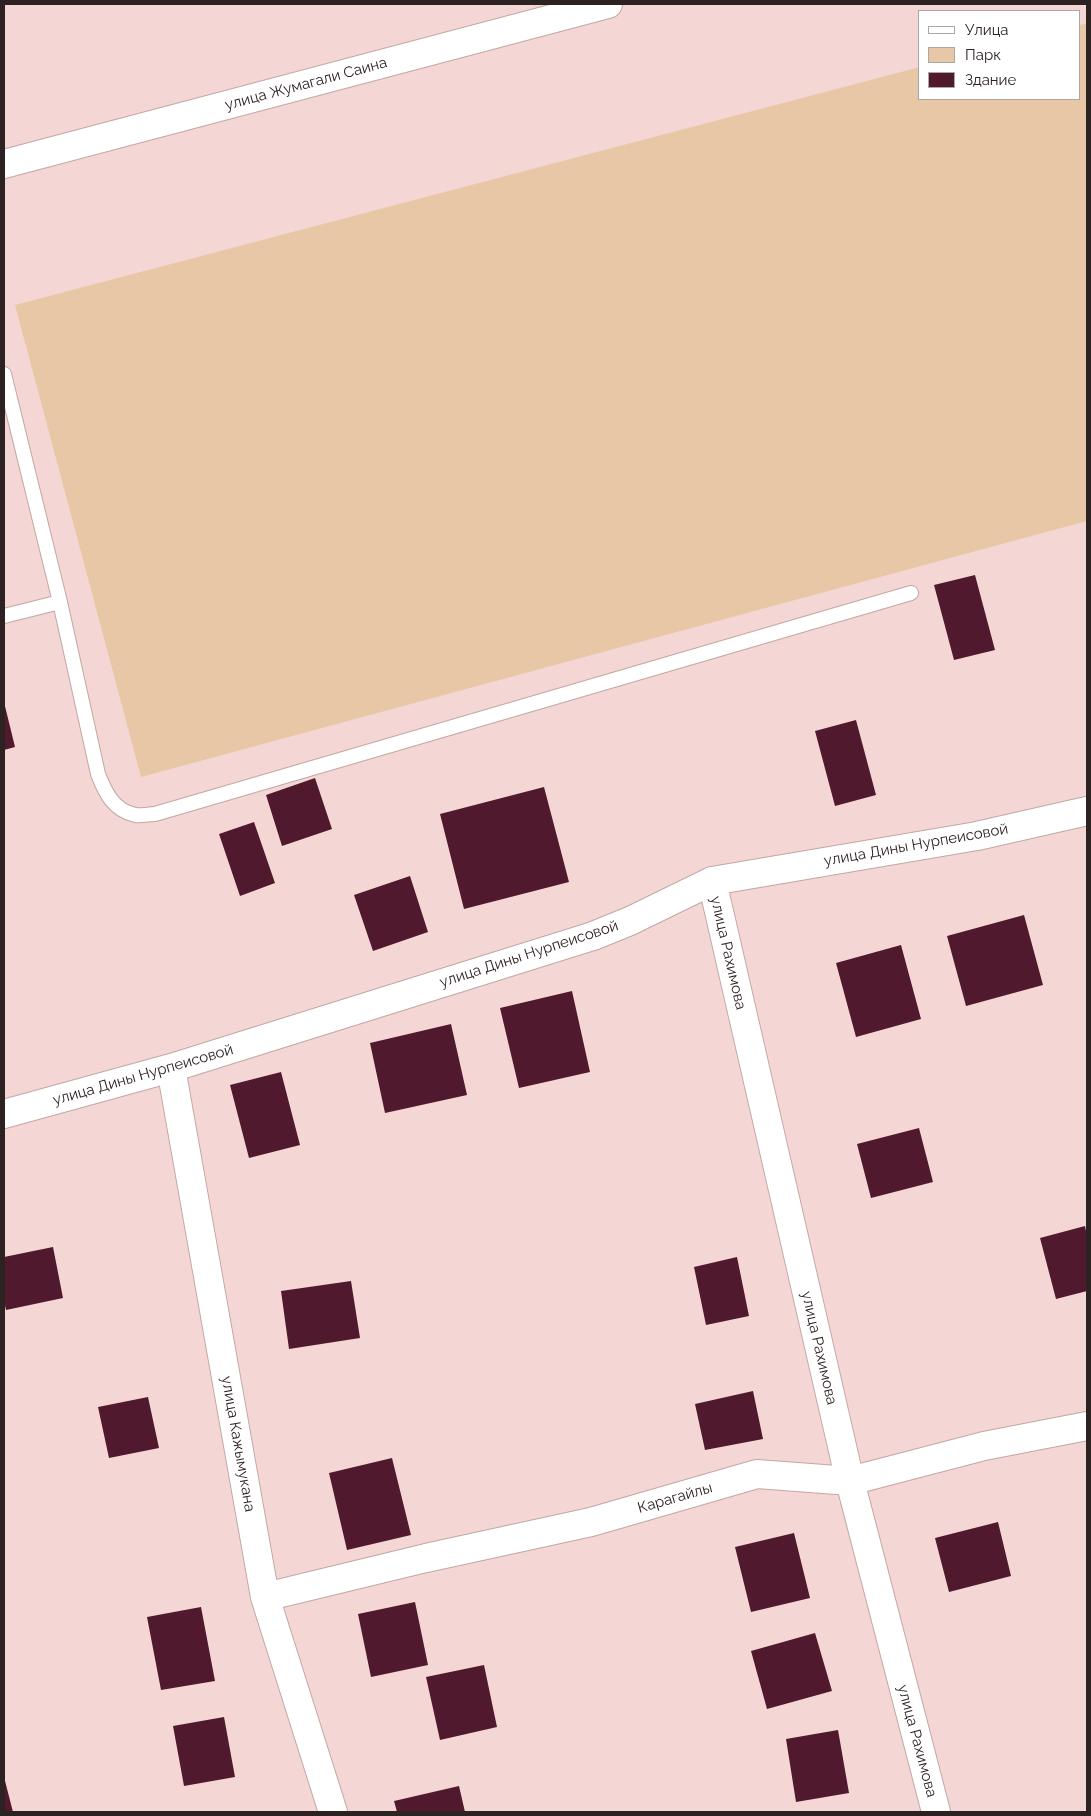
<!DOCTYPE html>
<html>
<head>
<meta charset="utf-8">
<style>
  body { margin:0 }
  #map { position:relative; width:1091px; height:1816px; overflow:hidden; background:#f4d7d5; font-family:Raleway,sans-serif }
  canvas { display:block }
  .frame { position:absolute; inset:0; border:5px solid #2d2222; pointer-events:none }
  .legend { position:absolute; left:918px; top:10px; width:162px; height:90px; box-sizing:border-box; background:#fff; border:1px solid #aba7a7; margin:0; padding:6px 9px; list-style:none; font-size:15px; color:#2d2222 }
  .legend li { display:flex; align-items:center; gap:10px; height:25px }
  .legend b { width:25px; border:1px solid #aba7a7 }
</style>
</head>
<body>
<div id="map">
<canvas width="1091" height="1816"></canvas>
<div class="frame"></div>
<ul class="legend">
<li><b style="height:6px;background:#fff"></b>Улица</li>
<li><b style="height:14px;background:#e8c7a6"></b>Парк</li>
<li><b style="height:14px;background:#51192d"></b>Здание</li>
</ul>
</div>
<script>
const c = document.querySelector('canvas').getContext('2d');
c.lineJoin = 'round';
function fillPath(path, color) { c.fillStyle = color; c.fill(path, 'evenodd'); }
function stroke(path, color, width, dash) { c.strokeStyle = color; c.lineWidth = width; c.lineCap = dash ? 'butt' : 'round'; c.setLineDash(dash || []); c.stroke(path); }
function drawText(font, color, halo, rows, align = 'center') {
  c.font = font + ' Raleway,sans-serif'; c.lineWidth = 5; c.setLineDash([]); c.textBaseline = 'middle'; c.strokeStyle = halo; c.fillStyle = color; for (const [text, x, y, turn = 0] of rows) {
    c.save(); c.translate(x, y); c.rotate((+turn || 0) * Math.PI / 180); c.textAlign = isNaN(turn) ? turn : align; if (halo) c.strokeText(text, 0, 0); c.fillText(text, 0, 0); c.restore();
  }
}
fillPath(new Path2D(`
  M 1087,23 L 1087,521 L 141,777 L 15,305 L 920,67 L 920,99 L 1080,99 L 1080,25 Z`), '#e8c7a6');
fillPath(new Path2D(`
  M 975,575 L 995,650 L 954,660 L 934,585 Z
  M 4,702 L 15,747 L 4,750 Z
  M 856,720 L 876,795 L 835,806 L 815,731 Z
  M 315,778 L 332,829 L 282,846 L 266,795 Z
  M 544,787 L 569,882 L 464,909 L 440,814 Z
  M 254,822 L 275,883 L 240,896 L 219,834 Z
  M 410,876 L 428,932 L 373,951 L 354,895 Z
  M 1024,915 L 1043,985 L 966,1006 L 947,936 Z
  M 901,945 L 921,1019 L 856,1037 L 836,963 Z
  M 572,991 L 590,1072 L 519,1088 L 500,1008 Z
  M 451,1024 L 467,1095 L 385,1113 L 370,1043 Z
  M 281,1072 L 300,1145 L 249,1158 L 230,1085 Z
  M 919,1128 L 933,1182 L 871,1198 L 857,1144 Z
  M 1085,1226 L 1087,1236 L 1087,1291 L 1056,1299 L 1040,1238 Z
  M 53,1247 L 63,1298 L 6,1310 L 4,1301 L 4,1257 Z
  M 737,1257 L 749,1316 L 706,1325 L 694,1267 Z
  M 351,1281 L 360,1338 L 289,1349 L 281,1291 Z
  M 753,1391 L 763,1439 L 705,1450 L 695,1404 Z
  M 148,1397 L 159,1448 L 109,1458 L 98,1407 Z
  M 392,1458 L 411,1535 L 347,1550 L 329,1473 Z
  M 998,1522 L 1011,1576 L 949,1592 L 935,1538 Z
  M 794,1533 L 810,1598 L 751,1612 L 735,1547 Z
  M 415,1602 L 428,1665 L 371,1677 L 358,1614 Z
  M 201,1607 L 215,1681 L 161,1690 L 147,1617 Z
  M 815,1633 L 832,1691 L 767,1709 L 751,1651 Z
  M 484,1665 L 497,1727 L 440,1740 L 426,1677 Z
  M 224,1717 L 235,1777 L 184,1786 L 173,1726 Z
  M 838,1730 L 849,1793 L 796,1802 L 786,1739 Z
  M 4,1778 L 4,1777 L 13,1812 L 4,1812 Z
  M 459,1786 L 465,1812 L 397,1812 L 394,1801 Z`), '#51192d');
const service = new Path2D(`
  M 4,374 L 60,602
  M 4,616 L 60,602 L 98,774 C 105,792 113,810 135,815 C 141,816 149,814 155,814 L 911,593`);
const minor = new Path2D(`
  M 4,164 L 608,4
  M 712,881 L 850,1481 L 936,1812
  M 171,1068 L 265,1597 L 333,1812
  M 4,1114 L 171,1068 L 593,936 L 630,921 L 712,881 L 977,836 L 1087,811
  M 265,1597 L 426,1558 L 591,1522 L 757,1474 L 850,1481 L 984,1446 L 1087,1426`);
stroke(service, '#c2a7a4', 16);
stroke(minor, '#c2a7a4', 30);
stroke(service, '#fff', 14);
stroke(minor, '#fff', 28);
drawText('15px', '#2d2222', '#fff', [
  ["улица Жумагали Саина",306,84,-15],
  ["улица Дины Нурпеисовой",916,845,-10],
  ["улица Рахимова",728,953,77],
  ["улица Дины Нурпеисовой",529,954,-18],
  ["улица Дины Нурпеисовой",143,1075,-16],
  ["улица Рахимова",819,1348,77],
  ["улица Кажымукана",238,1444,80],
  ["Карагайлы",675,1498,-16],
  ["улица Рахимова",917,1741,75]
]);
</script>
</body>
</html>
